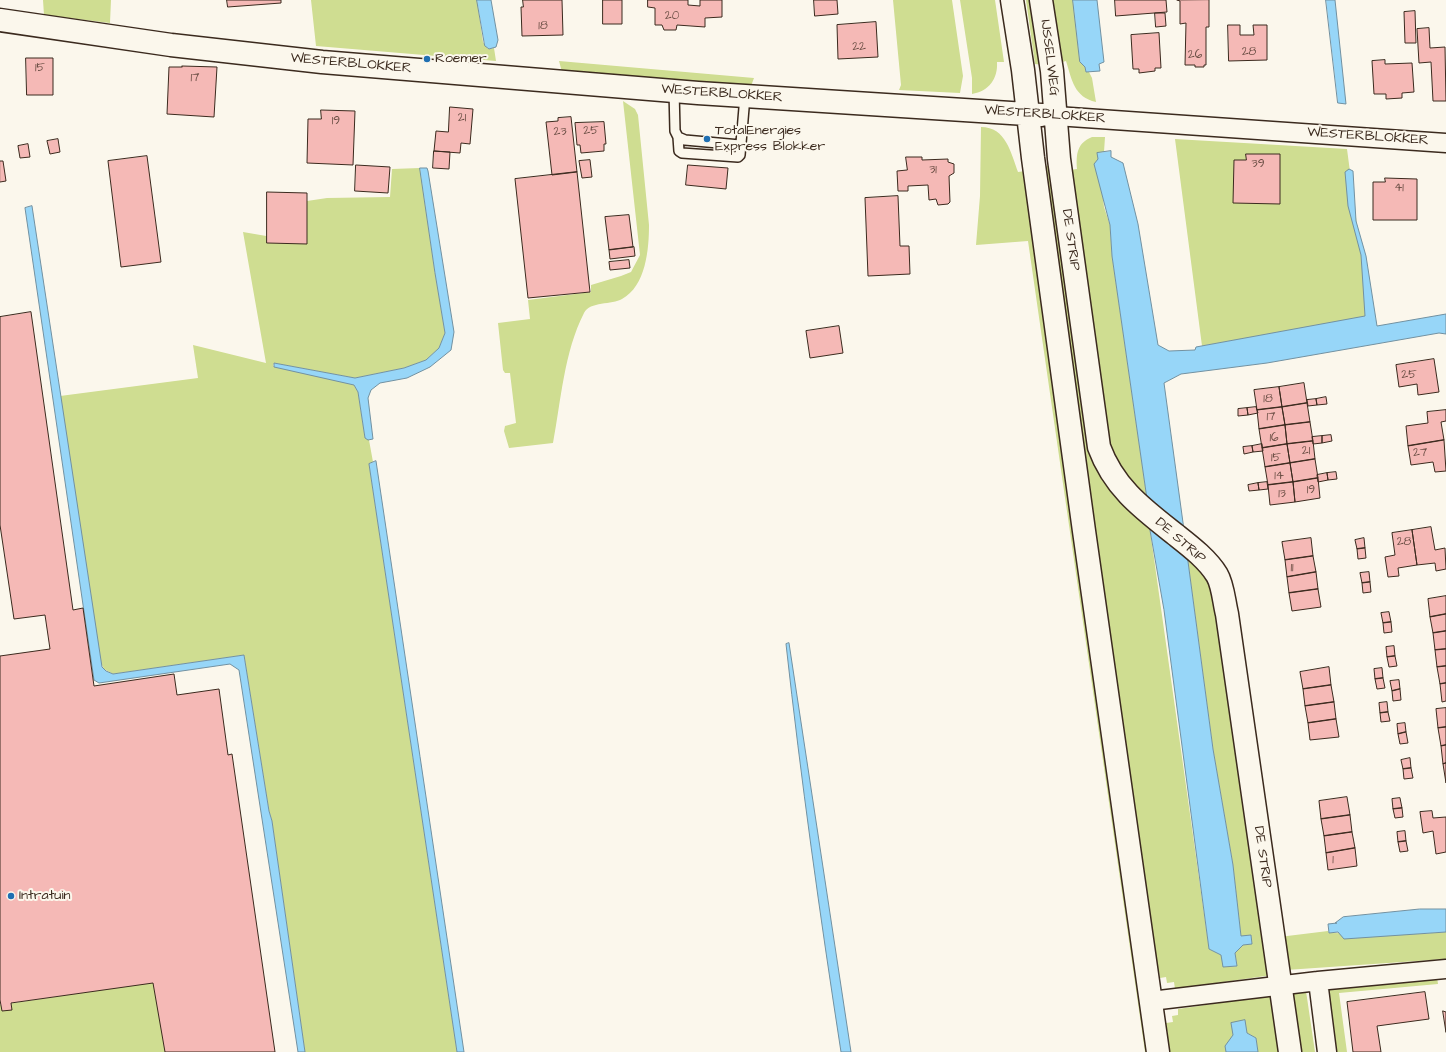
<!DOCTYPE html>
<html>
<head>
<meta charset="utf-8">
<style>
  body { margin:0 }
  canvas { display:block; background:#fbf7ec }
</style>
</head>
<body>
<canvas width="1446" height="1052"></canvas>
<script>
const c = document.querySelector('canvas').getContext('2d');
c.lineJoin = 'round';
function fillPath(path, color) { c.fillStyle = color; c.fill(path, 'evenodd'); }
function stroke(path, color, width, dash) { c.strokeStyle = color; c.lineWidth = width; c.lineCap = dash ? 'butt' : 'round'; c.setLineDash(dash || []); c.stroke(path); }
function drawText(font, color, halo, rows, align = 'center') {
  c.font = font + ' "Architects Daughter",sans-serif'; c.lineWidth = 4; c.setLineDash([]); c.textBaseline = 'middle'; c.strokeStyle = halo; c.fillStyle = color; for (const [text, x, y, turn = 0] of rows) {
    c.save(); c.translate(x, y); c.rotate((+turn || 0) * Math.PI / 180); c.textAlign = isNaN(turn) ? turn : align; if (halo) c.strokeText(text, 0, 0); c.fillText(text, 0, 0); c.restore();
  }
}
fillPath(new Path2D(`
  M 43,0 L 111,0 L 110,23 L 44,15 Z
  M 311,0 L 477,0 L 483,42 L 488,49 L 494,48 L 496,61 L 316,46 Z
  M 893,0 L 952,0 L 963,76 L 960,93 L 899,90 L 901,85 Z
  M 960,0 L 995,0 L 1004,62 L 997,62 C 998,79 989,91 972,94 L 972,78 Z
  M 1026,0 L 1035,0 L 1044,65 L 1035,64 Z
  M 1046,0 L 1073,0 L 1080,62 L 1085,67 L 1086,72 L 1089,72 L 1092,78 L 1096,102 C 1074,97 1072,80 1066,61 L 1059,63 Z
  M 559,61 L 754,78 L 751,86 L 562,72 Z
  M 623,101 L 635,109 L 638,115 L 649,225 C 649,249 646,286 622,299 C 612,305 590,301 584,313 C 564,352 561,401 553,443 L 509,448 L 504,431 L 505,426 L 516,423 L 510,373 L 505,373 L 503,370 L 498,323 L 530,319 L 528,300 L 591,292 L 591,285 L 621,276 L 631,272 L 640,255 Z
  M 981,127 C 1006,127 1011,153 1018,172 L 1025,171 L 1152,1052 L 1145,1052 L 1028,241 L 976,245 L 980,196 Z
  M 1092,137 L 1105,137 L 1104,152 L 1098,153 L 1104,207 L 1110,225 L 1112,256 L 1147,499 L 1141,497 L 1110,451 L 1070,170 L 1077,169 C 1076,154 1077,143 1092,137 Z
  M 1175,139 L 1347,149 L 1369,316 L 1202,346 Z
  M 1039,165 L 1049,166 L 1090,449 L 1149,523 L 1209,949 L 1221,955 L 1224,967 L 1237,966 L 1235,953 L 1242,945 L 1252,943 L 1251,935 L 1241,937 L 1233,865 L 1213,749 L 1187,554 L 1212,583 L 1272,975 L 1175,989 L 1174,982 L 1167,983 L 1166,977 L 1160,978 L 1159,971 L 1153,972 Z
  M 420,168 L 435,273 L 445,333 L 439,348 L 426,360 L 404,368 L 355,378 L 274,363 L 273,366 L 350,383 L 354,385 L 358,392 L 365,438 L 369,440 L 373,462 L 369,464 L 457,1052 L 305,1052 L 272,821 L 269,811 L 244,655 L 113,674 L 104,669 L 101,663 L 60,396 L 198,378 L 193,345 L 266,363 L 243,232 L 301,242 L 307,201 L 327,198 L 390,197 L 392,169 Z
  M 1328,931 L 1329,933 L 1418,934 L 1446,932 L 1446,959 L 1286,970 L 1279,937 Z
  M 1437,977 L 1438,984 L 1339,993 L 1347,1052 L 1334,1052 L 1326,987 Z
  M 169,980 L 177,1052 L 0,1052 L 0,1005 Z
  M 1306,991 L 1315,1052 L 1295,1052 L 1287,994 Z
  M 1275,995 L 1283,1052 L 1258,1052 L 1256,1038 L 1247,1033 L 1244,1020 L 1233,1035 L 1226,1052 L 1164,1052 L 1162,1037 L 1168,1036 L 1166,1023 L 1173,1022 L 1172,1016 L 1178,1015 L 1178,1009 Z`), '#cfdd91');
const water = new Path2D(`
  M 477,0 L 491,0 L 498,40 L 496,47 L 489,49 L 485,46 Z
  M 1073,0 L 1097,0 L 1104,62 L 1099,64 L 1100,71 L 1086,72 L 1085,67 L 1080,62 Z
  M 1326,0 L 1335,0 L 1346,104 L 1338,103 Z
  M 1111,151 L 1111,157 L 1123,163 L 1138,224 L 1158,345 L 1169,351 L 1195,350 L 1196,347 L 1365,316 L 1361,255 L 1348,206 L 1345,172 L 1349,169 L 1353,171 L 1356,221 L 1366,256 L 1377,326 L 1446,314 L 1446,334 L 1439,333 L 1267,363 L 1181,374 L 1164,383 L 1184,530 L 1147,499 L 1112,256 L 1110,225 L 1094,164 L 1098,159 L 1097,153 Z
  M 420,168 L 427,168 L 428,171 L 454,332 L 451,350 L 430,367 L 407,378 L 380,383 L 371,390 L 368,398 L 373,439 L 368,440 L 365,438 L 358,392 L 354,385 L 274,367 L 274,363 L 355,378 L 404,368 L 426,360 L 439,348 L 445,333 L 435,273 Z
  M 32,206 L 102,667 L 106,671 L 113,674 L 244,655 L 269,811 L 272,821 L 305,1052 L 298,1052 L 239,670 L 230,664 L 99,683 L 94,680 L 25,208 Z
  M 376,461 L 464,1052 L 457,1052 L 369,464 Z
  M 1149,523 L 1187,554 L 1213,749 L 1233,865 L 1241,936 L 1251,935 L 1252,944 L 1243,945 L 1235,953 L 1237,966 L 1223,967 L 1221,955 L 1209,949 L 1164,610 Z
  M 789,643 L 851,1052 L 841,1052 C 820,916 801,780 786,644 Z
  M 1420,909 L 1446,909 L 1446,932 L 1344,939 L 1338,932 L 1329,933 L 1328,924 L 1337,923 L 1335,923 L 1343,917 Z
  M 1245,1020 L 1247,1033 L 1256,1038 L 1258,1052 L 1226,1052 L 1225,1046 L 1233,1035 L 1231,1023 Z`);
fillPath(water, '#97d6f8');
stroke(water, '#7291a1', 1);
const building = new Path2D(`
  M 227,0 L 281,0 L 281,3 L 228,7 Z
  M 523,0 L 562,0 L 563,35 L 522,36 L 521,7 L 523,7 Z
  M 603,0 L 622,0 L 622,24 L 603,24 Z
  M 648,0 L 688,0 L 688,5 L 700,6 L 700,0 L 722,0 L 722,17 L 705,18 L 705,27 L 677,25 L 676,30 L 664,30 L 662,25 L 655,25 L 655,8 L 648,7 Z
  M 814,0 L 837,0 L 838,14 L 815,16 Z
  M 1115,0 L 1166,0 L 1167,12 L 1116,16 Z
  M 1209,0 L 1209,27 L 1206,27 L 1206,65 L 1204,65 L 1204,67 L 1195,67 L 1195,65 L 1185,65 L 1186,23 L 1180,24 L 1180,1 L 1177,0 Z
  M 1415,11 L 1416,43 L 1405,43 L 1404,12 Z
  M 1155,13 L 1165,13 L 1166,26 L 1156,27 Z
  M 876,22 L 878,57 L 838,59 L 837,25 Z
  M 1228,25 L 1240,25 L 1240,35 L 1254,35 L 1253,25 L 1267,25 L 1267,60 L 1229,61 Z
  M 1429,28 L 1430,48 L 1445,47 L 1446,101 L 1433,101 L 1431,62 L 1419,63 L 1417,29 Z
  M 1159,33 L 1161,68 L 1155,68 L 1155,71 L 1139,73 L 1139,69 L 1133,69 L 1131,35 Z
  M 26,58 L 53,58 L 53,95 L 27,95 Z
  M 1385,60 L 1385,64 L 1412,63 L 1414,92 L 1402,93 L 1402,98 L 1386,99 L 1386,94 L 1374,94 L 1372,61 Z
  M 182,66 L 217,67 L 214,117 L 167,114 L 169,67 L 182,67 Z
  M 450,107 L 473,109 L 470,144 L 461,143 L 460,153 L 434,151 L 436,131 L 448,132 Z
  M 321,110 L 355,111 L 353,165 L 307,163 L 308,119 L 321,119 Z
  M 571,117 L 577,172 L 552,175 L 546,122 L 558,121 L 558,118 Z
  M 604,122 L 606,144 L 604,144 L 604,151 L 581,153 L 580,145 L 577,145 L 575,123 Z
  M 58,139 L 60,152 L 50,154 L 47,141 Z
  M 28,144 L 30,157 L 20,158 L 18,146 Z
  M 434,151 L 450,152 L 449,169 L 433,168 Z
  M 1246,154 L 1280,154 L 1280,204 L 1233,203 L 1234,160 L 1246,160 Z
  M 147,156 L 161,262 L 121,267 L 108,161 Z
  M 906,157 L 922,157 L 922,160 L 948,159 L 948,162 L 954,164 L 954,173 L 949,176 L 950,202 L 948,204 L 938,205 L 936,199 L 929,200 L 928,185 L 908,186 L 908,191 L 898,191 L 897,171 L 907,170 Z
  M 590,160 L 592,177 L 582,178 L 579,161 Z
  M 0,161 L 3,161 L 6,181 L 0,182 Z
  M 356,165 L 390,167 L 388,193 L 355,191 Z
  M 688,165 L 728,168 L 726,189 L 686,185 Z
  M 577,172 L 590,292 L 528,298 L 515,179 Z
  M 1385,178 L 1417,179 L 1417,220 L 1373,220 L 1373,182 L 1385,182 Z
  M 267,192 L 307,193 L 307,244 L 267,243 Z
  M 898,196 L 900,246 L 909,246 L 910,274 L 868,276 L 865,198 Z
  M 629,215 L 633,247 L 609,250 L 605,217 Z
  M 634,247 L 635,256 L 610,259 L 609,250 Z
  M 629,260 L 630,268 L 610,270 L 609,262 Z
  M 31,312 L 73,610 L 83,608 L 94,686 L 174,674 L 177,695 L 219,689 L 228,755 L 232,754 L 275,1052 L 165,1052 L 153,983 L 11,1003 L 12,1010 L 2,1011 L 0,1000 L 0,656 L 50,649 L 45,615 L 14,619 L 0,525 L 0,317 Z
  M 839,326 L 843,353 L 810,358 L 806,331 Z
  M 1434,359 L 1439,392 L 1418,395 L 1417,384 L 1399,387 L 1396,365 Z
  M 1304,383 L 1307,403 L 1282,407 L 1279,387 Z
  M 1279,387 L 1282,407 L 1257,410 L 1254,390 Z
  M 1326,397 L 1327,404 L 1317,405 L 1316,399 Z
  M 1316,399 L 1317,405 L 1308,406 L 1307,400 Z
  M 1307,403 L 1310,422 L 1285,425 L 1282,407 Z
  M 1256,407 L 1258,413 L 1248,415 L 1247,408 Z
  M 1282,407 L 1285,425 L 1259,429 L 1257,410 Z
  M 1247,408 L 1248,415 L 1238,416 L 1238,409 Z
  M 1446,410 L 1446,421 L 1441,422 L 1444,440 L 1408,446 L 1406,426 L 1428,423 L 1427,412 Z
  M 1310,422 L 1313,441 L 1287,444 L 1285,425 Z
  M 1285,425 L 1287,444 L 1262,448 L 1259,429 Z
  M 1331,435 L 1332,441 L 1322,443 L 1322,436 Z
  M 1322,436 L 1322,443 L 1313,444 L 1312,437 Z
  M 1444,440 L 1446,471 L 1435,472 L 1433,462 L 1411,465 L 1408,446 Z
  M 1313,441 L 1315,459 L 1290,463 L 1287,444 Z
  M 1262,444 L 1263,451 L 1253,452 L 1252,446 Z
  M 1287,444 L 1290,463 L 1265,467 L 1262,448 Z
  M 1252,446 L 1253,452 L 1244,454 L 1243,447 Z
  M 1315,459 L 1318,478 L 1293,482 L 1290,463 Z
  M 1290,463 L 1293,482 L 1268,485 L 1265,467 Z
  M 1336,472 L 1337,479 L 1328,480 L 1327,473 Z
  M 1327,473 L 1328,480 L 1318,482 L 1317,475 Z
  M 1318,478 L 1320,498 L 1295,502 L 1293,482 Z
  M 1267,482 L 1268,489 L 1259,490 L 1258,483 Z
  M 1293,482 L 1295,502 L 1270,505 L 1268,485 Z
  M 1258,483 L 1259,490 L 1249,491 L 1248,485 Z
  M 1431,527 L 1435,550 L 1445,548 L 1446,569 L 1436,571 L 1435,563 L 1417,565 L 1412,530 Z
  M 1412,530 L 1417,565 L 1398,568 L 1399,576 L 1388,577 L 1385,557 L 1395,555 L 1392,533 Z
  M 1311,538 L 1313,556 L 1285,560 L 1282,542 Z
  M 1364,538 L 1365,548 L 1357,549 L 1355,540 Z
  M 1365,548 L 1366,558 L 1358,559 L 1357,549 Z
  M 1313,556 L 1316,572 L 1287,577 L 1285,560 Z
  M 1316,572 L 1318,589 L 1289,593 L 1287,577 Z
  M 1369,572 L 1370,582 L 1362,583 L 1360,573 Z
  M 1370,582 L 1371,592 L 1363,593 L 1362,583 Z
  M 1318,589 L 1321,607 L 1292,611 L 1289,593 Z
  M 1446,596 L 1446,614 L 1430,617 L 1428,599 Z
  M 1389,612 L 1391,622 L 1383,623 L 1381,613 Z
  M 1446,614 L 1446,631 L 1433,633 L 1430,617 Z
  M 1391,622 L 1392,632 L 1384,633 L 1383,623 Z
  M 1446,631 L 1446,649 L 1435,650 L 1433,633 Z
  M 1394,646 L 1395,656 L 1387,657 L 1386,647 Z
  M 1446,649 L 1446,666 L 1437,667 L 1435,650 Z
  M 1395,656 L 1397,666 L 1389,667 L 1387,657 Z
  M 1446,666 L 1446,683 L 1440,684 L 1437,667 Z
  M 1329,667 L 1331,685 L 1303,689 L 1300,672 Z
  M 1382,668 L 1383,678 L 1375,679 L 1374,669 Z
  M 1383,678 L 1385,688 L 1377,689 L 1375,679 Z
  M 1399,680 L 1400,689 L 1392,691 L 1390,681 Z
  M 1446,683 L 1446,701 L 1442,702 L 1440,684 Z
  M 1331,685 L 1334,702 L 1305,706 L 1303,689 Z
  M 1400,689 L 1401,700 L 1393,701 L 1392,691 Z
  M 1334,702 L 1336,719 L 1308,723 L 1305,706 Z
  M 1387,702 L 1388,712 L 1380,713 L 1379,703 Z
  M 1446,708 L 1446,727 L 1438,728 L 1436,709 Z
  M 1388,712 L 1390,721 L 1381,722 L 1380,713 Z
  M 1336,719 L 1339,737 L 1310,740 L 1308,723 Z
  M 1405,723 L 1406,732 L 1398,734 L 1397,724 Z
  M 1446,727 L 1446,745 L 1441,746 L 1438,728 Z
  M 1406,732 L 1408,743 L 1400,744 L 1398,734 Z
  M 1446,745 L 1446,763 L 1443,764 L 1441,746 Z
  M 1410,758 L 1411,768 L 1403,769 L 1401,760 Z
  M 1446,763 L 1446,783 L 1443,764 Z
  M 1411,768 L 1413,778 L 1404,779 L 1403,769 Z
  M 1347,797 L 1350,815 L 1321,819 L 1319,801 Z
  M 1400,798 L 1402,808 L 1393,809 L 1392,799 Z
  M 1402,808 L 1403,817 L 1395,818 L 1393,809 Z
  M 1432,811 L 1433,818 L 1446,817 L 1446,852 L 1436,854 L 1433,831 L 1423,833 L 1420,812 Z
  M 1350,815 L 1352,832 L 1324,836 L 1321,819 Z
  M 1405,831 L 1406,841 L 1398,842 L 1397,832 Z
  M 1352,832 L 1355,848 L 1326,853 L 1324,836 Z
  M 1406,841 L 1408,851 L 1400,852 L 1398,842 Z
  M 1355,848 L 1357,866 L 1328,870 L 1326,853 Z
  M 1425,992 L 1429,1019 L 1377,1026 L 1381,1052 L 1353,1052 L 1347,1002 Z
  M 1443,1011 L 1446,1012 L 1446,1032 Z`);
fillPath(building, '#f5b9b6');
stroke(building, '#3b2a1e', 1);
const service = new Path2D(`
  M 674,90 L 675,131 L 678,137 L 685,140 L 740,145
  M 678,137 L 679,151 L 682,153 L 738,157 L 740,155 L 745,96`);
const minor = new Path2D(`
  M 1056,116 L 1446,143
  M 1318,981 L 1327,1052
  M 1151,1001 L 1318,981 L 1446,969`);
const tertiary = new Path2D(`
  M 1012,0 L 1023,70 L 1033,158 L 1084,531 L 1158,1052
  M 1041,0 L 1052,71 L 1059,159 L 1099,447 C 1114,488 1143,509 1176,535 C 1190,546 1207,559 1217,575 C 1223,585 1224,602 1227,614 L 1290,1052
  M 0,20 L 171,45 L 322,62 L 698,93 L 1042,115`);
stroke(service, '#3b2a1e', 12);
stroke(minor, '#3b2a1e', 21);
stroke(tertiary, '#3b2a1e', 25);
stroke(service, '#fbf7ec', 9);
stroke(minor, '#fbf7ec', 18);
stroke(tertiary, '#fbf7ec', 22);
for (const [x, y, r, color] of [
  [427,59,4,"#1f6fb2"],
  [707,139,4,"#1f6fb2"],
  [11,896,4,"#1f6fb2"]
]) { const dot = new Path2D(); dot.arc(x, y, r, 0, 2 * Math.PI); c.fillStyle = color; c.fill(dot); stroke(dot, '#fbf7ec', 1.5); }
drawText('12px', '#6a4e44', null, [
  ["20",672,16],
  ["18",543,26],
  ["22",859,47],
  ["28",1249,52],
  ["26",1195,55],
  ["15",40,68],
  ["17",195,78],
  ["21",462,118],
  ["19",336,121],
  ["25",591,131],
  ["23",560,132],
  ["39",1258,164],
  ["31",933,170],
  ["41",1399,188],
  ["25",1409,375],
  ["18",1268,399],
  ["17",1271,417],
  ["16",1274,438],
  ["21",1306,451],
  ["27",1420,453],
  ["15",1276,458],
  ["14",1279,476],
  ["19",1311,490],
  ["13",1282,494],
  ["28",1404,542],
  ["11",1292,568],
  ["1",1333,860]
]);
drawText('14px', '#3b2a1e', '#fbf7ec', [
  ["IJSSELWEG",1049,58,83],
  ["WESTERBLOKKER",351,64,5],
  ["WESTERBLOKKER",722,94,4],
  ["WESTERBLOKKER",1045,115,4],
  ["WESTERBLOKKER",1368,137,4],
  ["DE STRIP",1070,240,82],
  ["DE STRIP",1180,541,41],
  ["DE STRIP",1262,857,82]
]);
drawText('14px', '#3b2a1e', '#fbf7ec', [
  ["Roemer",435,59],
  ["TotalEnergies",715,131],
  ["Express Blokker",715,147],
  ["Intratuin",19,896]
], 'left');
</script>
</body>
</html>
